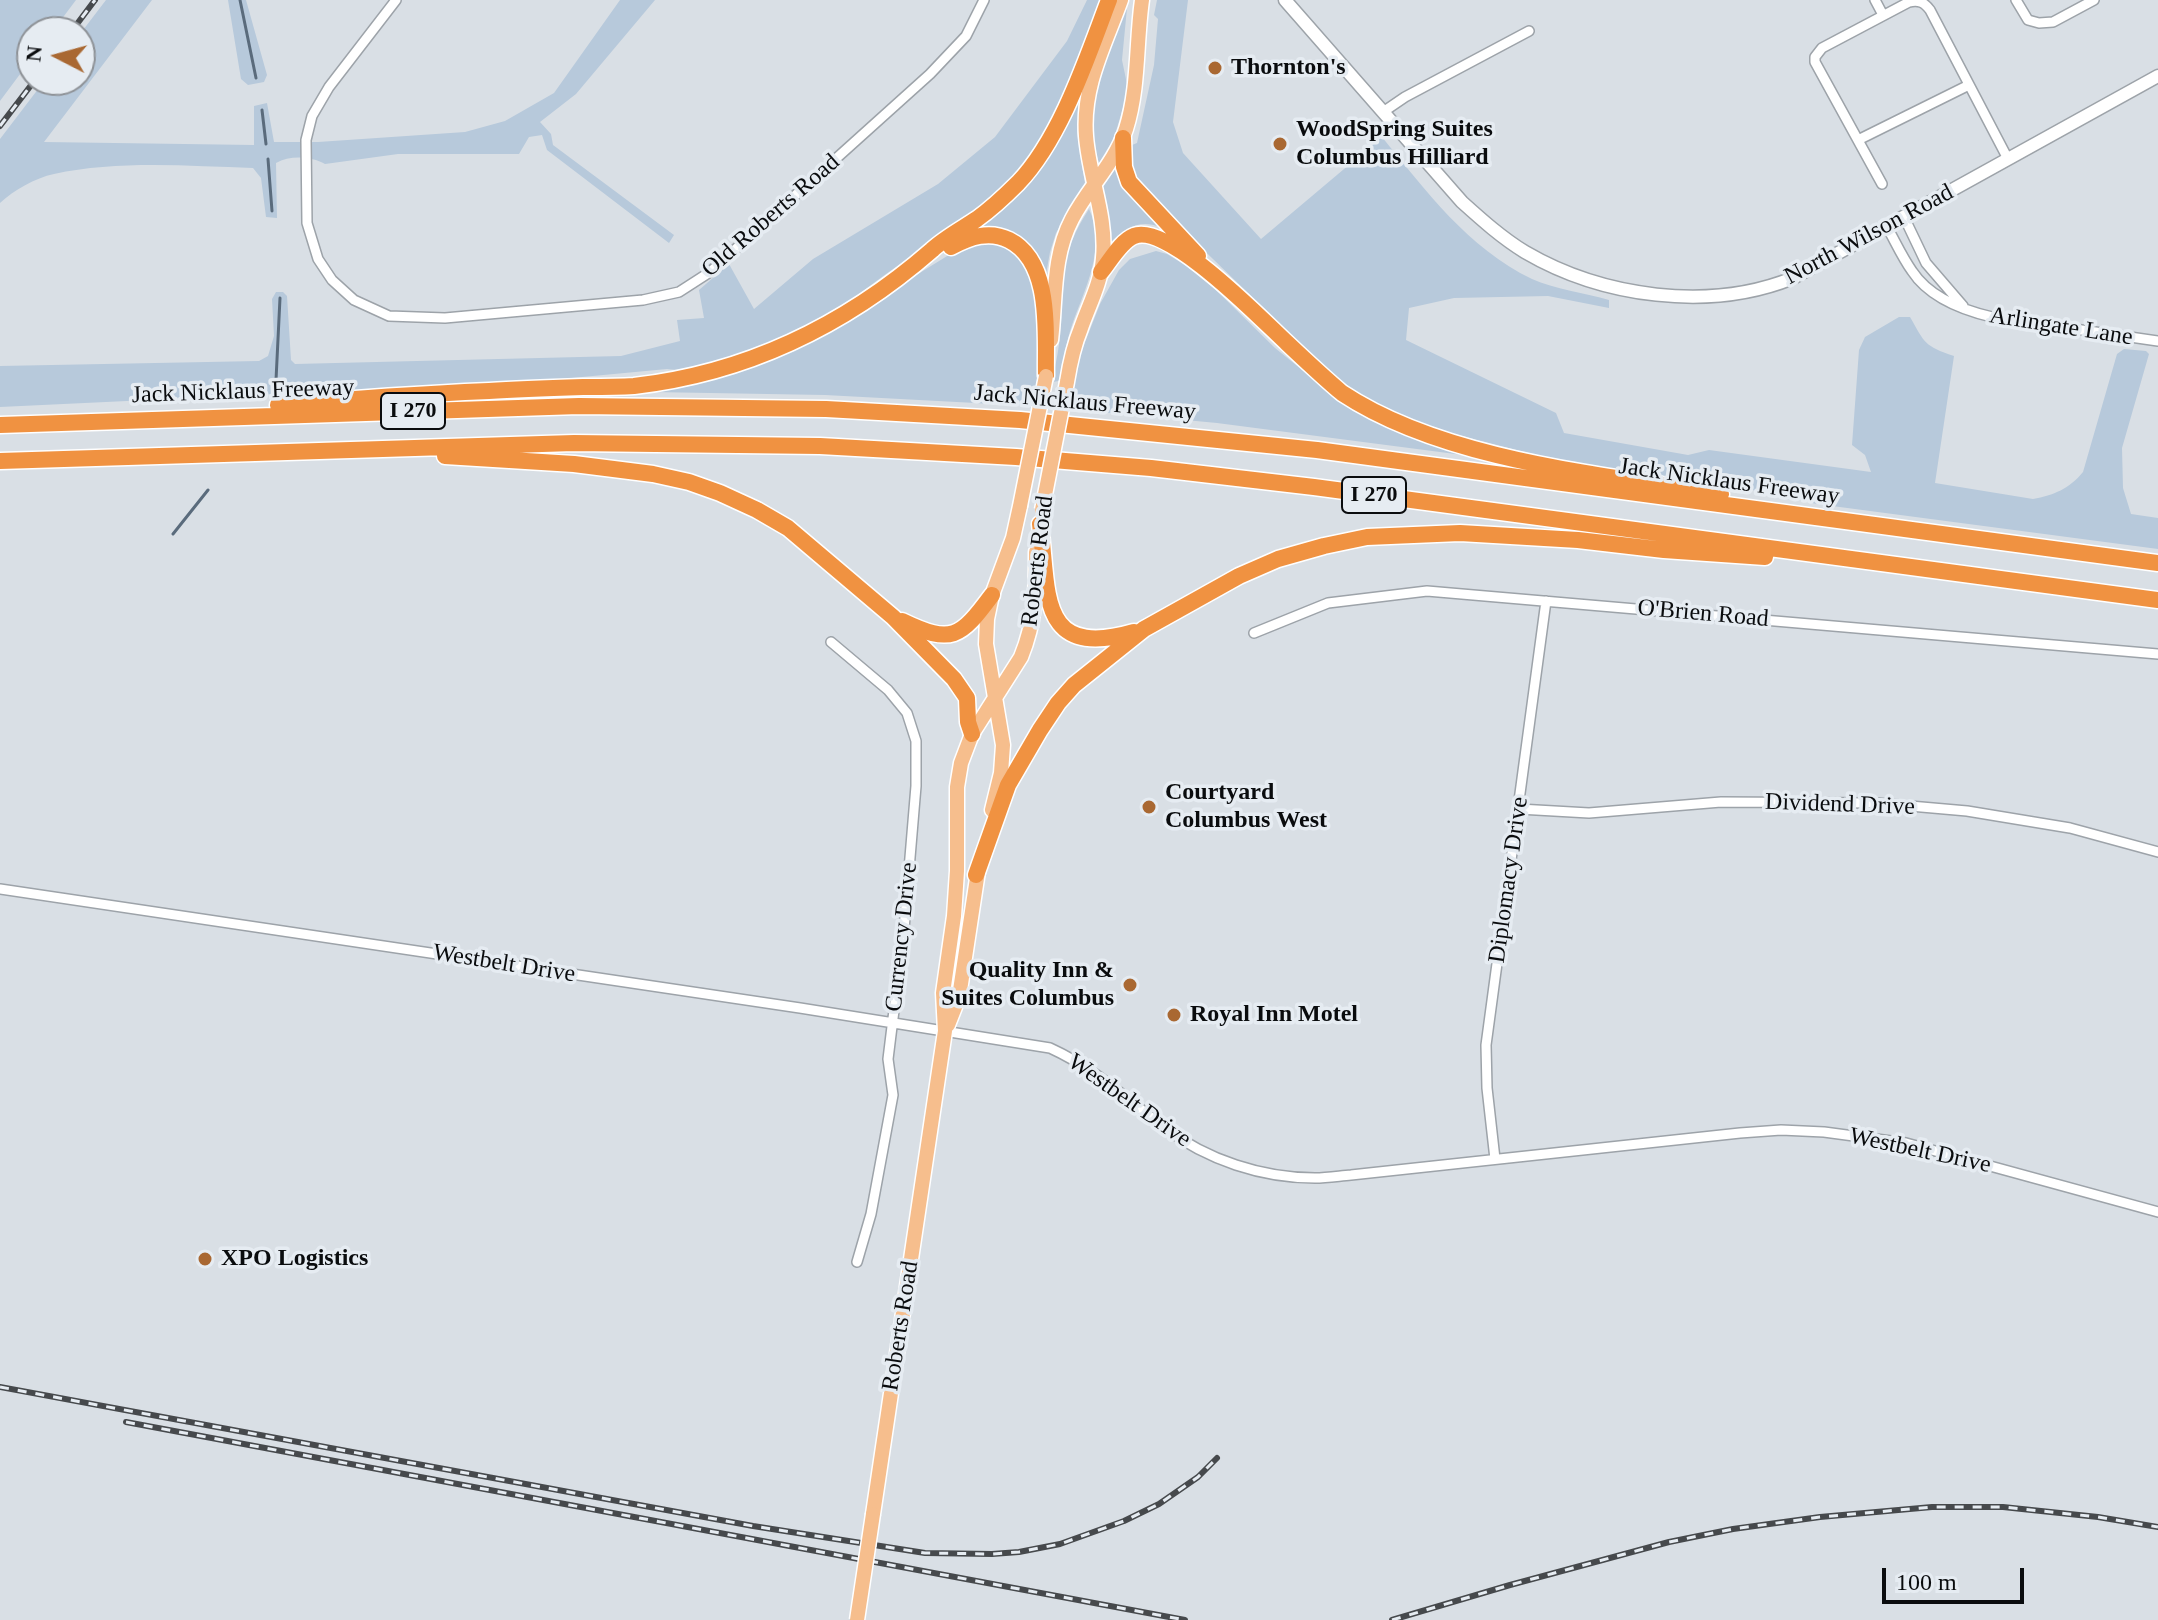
<!DOCTYPE html>
<html>
<head>
<meta charset="utf-8">
<style>
  body { margin:0 }
  #map { position:relative; width:2158px; height:1620px; overflow:hidden; background:#d9dfe5; font-family:Georgia,serif }
  canvas { display:block }
  .north { position:absolute; left:16px; top:16px; width:80px; height:80px; box-sizing:border-box; background:#e6ecf2; border:2px solid #8e9297; border-radius:50%; rotate:276deg; font-size:22px; font-weight:700; line-height:32px; text-align:center; color:#0a0c0e }
  .north::after { content:''; display:block; margin:auto; width:28px; height:36px; background:#a96832; clip-path:polygon(50% 0,100% 100%,50% 72%,0 100%) }
  .scale { position:absolute; left:1882px; top:1568px; width:142px; height:36px; box-sizing:border-box; border:4px solid #0a0c0e; border-top:0; padding-left:10px; font-size:24px; line-height:28px; white-space:nowrap; color:#0a0c0e; -webkit-text-stroke:6px #e6ecf2; paint-order:stroke }
</style>
</head>
<body>
<div id="map">
<canvas width="2158" height="1620"></canvas>
<div class="north">N</div>
<div class="scale">100 m</div>
</div>
<script>
const c = document.querySelector('canvas').getContext('2d');
c.lineJoin = 'round';
function fillPath(path, color) { c.fillStyle = color; c.fill(path, 'evenodd'); }
function stroke(path, color, width, dash) { c.strokeStyle = color; c.lineWidth = width; c.lineCap = dash ? 'butt' : 'round'; c.setLineDash(dash || []); c.stroke(path); }
function drawText(font, color, halo, rows, align = 'center') {
  c.font = font + ' Georgia,serif'; c.lineWidth = 7; c.setLineDash([]); c.textBaseline = 'middle'; c.strokeStyle = halo; c.fillStyle = color; for (const [text, x, y, turn = 0] of rows) {
    c.save(); c.translate(x, y); c.rotate((+turn || 0) * Math.PI / 180); c.textAlign = isNaN(turn) ? turn : align; if (halo) c.strokeText(text, 0, 0); c.fillText(text, 0, 0); c.restore();
  }
}
fillPath(new Path2D(`
  M 0,0 L 76,0 L 52,32 L 32,32 L 32,58 L 0,101 Z
  M 106,0 L 152,0 L 44,142 L 254,145 L 254,106 L 267,103 L 274,142 L 318,142 L 465,132 L 505,121 L 554,93 L 620,0 L 655,0 L 576,94 L 540,122 L 551,134 L 553,145 L 674,235 L 669,243 L 547,150 L 542,135 L 529,137 L 519,154 L 398,154 L 325,164 C 311,156 290,155 276,163 L 277,218 L 266,217 L 261,178 L 253,168 C 189,166 117,160 54,174 C 35,178 14,190 0,203 L 0,139 L 45,80 L 80,80 L 80,34 Z
  M 228,0 L 246,0 L 267,75 L 264,82 L 248,85 L 241,79 Z
  M 1087,0 L 1103,0 C 1084,46 1064,110 1035,150 C 996,203 940,237 886,274 C 857,295 827,319 794,334 C 763,348 700,374 667,369 L 529,382 L 0,407 L 0,366 L 259,361 L 268,356 L 274,336 L 272,299 L 276,292 L 283,292 L 287,296 L 291,360 L 295,364 L 621,356 L 680,341 L 677,320 L 704,318 L 699,290 L 729,264 L 754,309 L 813,259 L 938,184 L 995,137 L 1067,41 Z
  M 1157,0 L 1188,0 L 1173,122 L 1183,153 L 1261,239 L 1382,137 C 1426,191 1468,248 1532,279 C 1554,289 1586,293 1609,300 L 1609,308 L 1548,296 L 1454,298 L 1409,308 L 1406,340 L 1556,413 L 1564,433 L 1688,455 L 1709,450 L 1871,472 L 1865,455 L 1852,445 L 1859,350 L 1865,337 L 1899,317 L 1910,317 C 1925,343 1924,346 1954,356 L 1935,483 L 2033,499 C 2054,495 2069,489 2083,472 L 2117,354 L 2124,349 L 2146,351 L 2149,354 L 2122,448 L 2123,488 L 2131,514 L 2158,518 L 2158,549 L 1817,504 L 1759,491 L 1631,473 L 1540,456 L 1415,424 L 1355,393 L 1315,358 L 1146,194 C 1132,176 1131,167 1132,145 L 1137,143 L 1154,65 L 1158,19 L 1154,15 Z
  M 1126,8 L 1127,8 L 1122,60 L 1127,84 L 1125,101 L 1114,138 L 1099,163 C 1081,111 1106,57 1126,8 Z
  M 1079,93 L 1077,133 L 1085,184 L 1056,233 L 1050,252 L 1046,274 L 1044,274 L 1033,251 L 1024,241 L 971,230 L 988,217 Z
  M 1117,166 L 1163,228 C 1141,219 1128,226 1112,241 L 1111,241 L 1109,219 L 1103,187 Z
  M 1089,209 C 1107,248 1085,288 1072,325 C 1066,343 1063,362 1059,381 L 1052,382 C 1056,363 1060,344 1061,325 C 1064,274 1060,254 1089,209 Z
  M 982,240 L 998,242 L 1011,249 L 1030,271 L 1037,305 L 1040,363 L 1032,406 L 825,395 L 652,392 L 652,388 L 704,380 L 871,303 L 965,245 Z
  M 1156,251 L 1167,254 L 1185,265 L 1216,290 L 1275,348 L 1327,390 L 1464,451 L 1463,455 L 1217,423 L 1069,409 L 1080,355 L 1100,304 L 1119,270 L 1130,259 Z`), '#b7c9db');
stroke(new Path2D(`
  M 240,0 L 256,78
  M 262,110 L 266,144
  M 268,159 L 272,211
  M 276,380 L 280,298
  M 173,534 L 208,490`), '#5a6b7c', 3);
const minor = new Path2D(`
  M 396,0 L 329,87 L 312,116 L 306,140 L 307,223 L 318,259 L 332,280 L 354,300 L 389,316 L 445,318 L 643,300 L 679,292 L 710,272 L 930,74 L 966,36 L 984,0
  M 1875,0 L 1883,15
  M 2016,0 L 2028,20 L 2039,23 L 2053,22 L 2094,0
  M 1383,112 L 1405,97 L 1529,31
  M 1858,140 L 1969,85
  M 1882,184 L 1815,62 L 1815,57 L 1822,48 L 1909,2 C 1919,0 1924,2 1930,10 L 2008,159
  M 1904,217 L 1926,263 L 1963,306
  M 1887,227 C 1895,241 1902,257 1912,271 C 1929,297 1962,310 1992,317 L 2158,341
  M 1254,633 L 1328,603 L 1427,591 L 2158,654
  M 831,642 L 888,690 L 907,713 L 916,741 L 916,786 L 904,929 L 888,1059 L 893,1095 L 871,1214 L 857,1262
  M 1519,809 L 1589,813 L 1721,802 L 1876,803 L 1967,811 L 2070,828 L 2158,852
  M 0,889 L 800,1008 L 1050,1048 C 1096,1069 1125,1098 1165,1128 C 1207,1160 1262,1178 1315,1178 C 1327,1178 1339,1176 1351,1175 L 1740,1133 L 1781,1130 L 1824,1132 L 1906,1143 L 2158,1212
  M 1495,1159 L 1487,1088 L 1486,1045 L 1546,601`);
const secondary = new Path2D(`
  M 1285,0 L 1462,202 C 1482,220 1502,238 1525,252 C 1602,297 1709,312 1793,278 L 2158,76`);
const primary = new Path2D(`
  M 1051,340 C 1056,299 1052,257 1072,219 C 1088,188 1115,163 1126,129 C 1139,88 1136,42 1142,0
  M 1067,382 C 1070,363 1074,345 1081,328 C 1089,305 1101,283 1103,258 C 1107,216 1089,177 1086,136 C 1082,86 1105,45 1121,0
  M 992,810 L 1001,773 L 1003,745 L 986,644 L 987,619 L 992,595 L 1013,538 L 1020,506
  M 948,1025 L 959,997 L 979,865
  M 873,1514 L 945,1031 L 943,993 L 954,916 L 957,871 L 957,787 L 961,763 L 972,734 L 1021,657 C 1036,620 1036,591 1036,552`);
const motorway = new Path2D(`
  M 1123,138 L 1124,167 L 1129,182 L 1198,256
  M 951,247 C 970,237 989,230 1009,240 C 1053,262 1045,335 1046,376
  M 1101,272 C 1110,261 1121,241 1134,236 C 1168,222 1262,320 1287,343 C 1305,360 1323,377 1342,393 C 1443,460 1602,475 1721,494
  M 278,405 C 348,399 419,394 489,391 C 521,389 554,388 586,387 C 602,387 618,387 634,386 C 748,373 846,325 932,250 C 945,238 962,229 977,219 C 991,209 1005,196 1018,183 C 1061,138 1087,58 1109,0
  M 0,425 L 579,406 L 826,409 L 1020,420 L 1317,450 L 2158,563
  M 445,456 L 574,464 L 653,474 L 689,482 L 720,493 L 757,510 L 788,528 L 893,617 L 954,679 L 967,698 L 968,722 L 972,734
  M 0,461 L 574,443 L 820,446 L 1016,457 L 1151,468 L 1314,487 L 2158,600
  M 1040,524 C 1049,592 1037,660 1134,632
  M 902,621 C 952,645 960,638 992,595
  M 976,875 L 1008,785 L 1040,730 L 1058,703 L 1074,685 L 1144,629 L 1239,576 L 1278,559 L 1324,546 L 1367,537 L 1460,533 L 1578,540 L 1664,550 L 1765,557`);
stroke(minor, '#9da3a9', 12);
stroke(secondary, '#9da3a9', 15);
stroke(primary, '#fff', 17);
stroke(motorway, '#fff', 19);
stroke(minor, '#fff', 9);
stroke(secondary, '#fff', 12);
stroke(primary, '#f6be8d', 14);
stroke(motorway, '#f09241', 16);
const rail = new Path2D(`
  M 71,32 L 95,0
  M 0,126 L 35,80
  M 0,1387 L 753,1526 L 925,1553 L 992,1554 L 1019,1552 L 1060,1544 L 1124,1521 L 1159,1504 L 1198,1477 L 1217,1458
  M 126,1422 L 1185,1620
  M 1392,1620 L 1510,1585 L 1669,1542 L 1733,1529 L 1820,1517 L 1932,1507 L 2003,1507 L 2098,1517 L 2158,1527`);
stroke(rail, '#46494c', 6);
stroke(rail, '#e6ecf2', 3, [9]);
const primaryBridge = new Path2D(`
  M 1020,506 L 1046,376
  M 1042,510 L 1067,382
  M 857,1620 L 873,1514`);
stroke(primaryBridge, '#fff', 17, []);
stroke(primaryBridge, '#f6be8d', 14);
for (const [x, y, r, color] of [
  [1215,68,8,"#a96832"],
  [1280,144,8,"#a96832"],
  [1149,807,8,"#a96832"],
  [1130,985,8,"#a96832"],
  [1174,1015,8,"#a96832"],
  [205,1259,8,"#a96832"]
]) { const dot = new Path2D(); dot.arc(x, y, r, 0, 2 * Math.PI); c.fillStyle = color; c.fill(dot); stroke(dot, '#e6ecf2', 3); }
for (const [x, y, w] of [
  [413,411,64],
  [1374,495,64]
]) { const box = new Path2D(); box.roundRect(x - w / 2, y - 18, w, 36, 6); c.fillStyle = '#e6ecf2'; c.fill(box); stroke(box, '#0a0c0e', 2); }
drawText('bold 22px', '#0a0c0e', null, [
  ["I 270",413,411],
  ["I 270",1374,495]
]);
drawText('bold 24px', '#0a0c0e', '#e6ecf2', [
  ["Thornton's",1231,68],
  ["WoodSpring Suites",1296,130],
  ["Columbus Hilliard",1296,158],
  ["Courtyard",1165,793],
  ["Columbus West",1165,821],
  ["Quality Inn &",1114,971,"right"],
  ["Suites Columbus",1114,999,"right"],
  ["Royal Inn Motel",1190,1015],
  ["XPO Logistics",221,1259]
], 'left');
drawText('24px', '#0a0c0e', '#e6ecf2', [
  ["Old Roberts Road",771,216,-41],
  ["North Wilson Road",1869,235,-28],
  ["Arlingate Lane",2061,327,9],
  ["Jack Nicklaus Freeway",243,392,-2],
  ["Jack Nicklaus Freeway",1085,403,5],
  ["Jack Nicklaus Freeway",1729,482,8],
  ["Roberts Road",1038,561,-83],
  ["O'Brien Road",1703,614,5],
  ["Dividend Drive",1840,805,2],
  ["Diplomacy Drive",1509,880,-82],
  ["Currency Drive",902,937,-84],
  ["Westbelt Drive",504,964,9],
  ["Westbelt Drive",1129,1101,35],
  ["Westbelt Drive",1920,1151,12],
  ["Roberts Road",901,1326,-81]
]);
</script>
</body>
</html>
